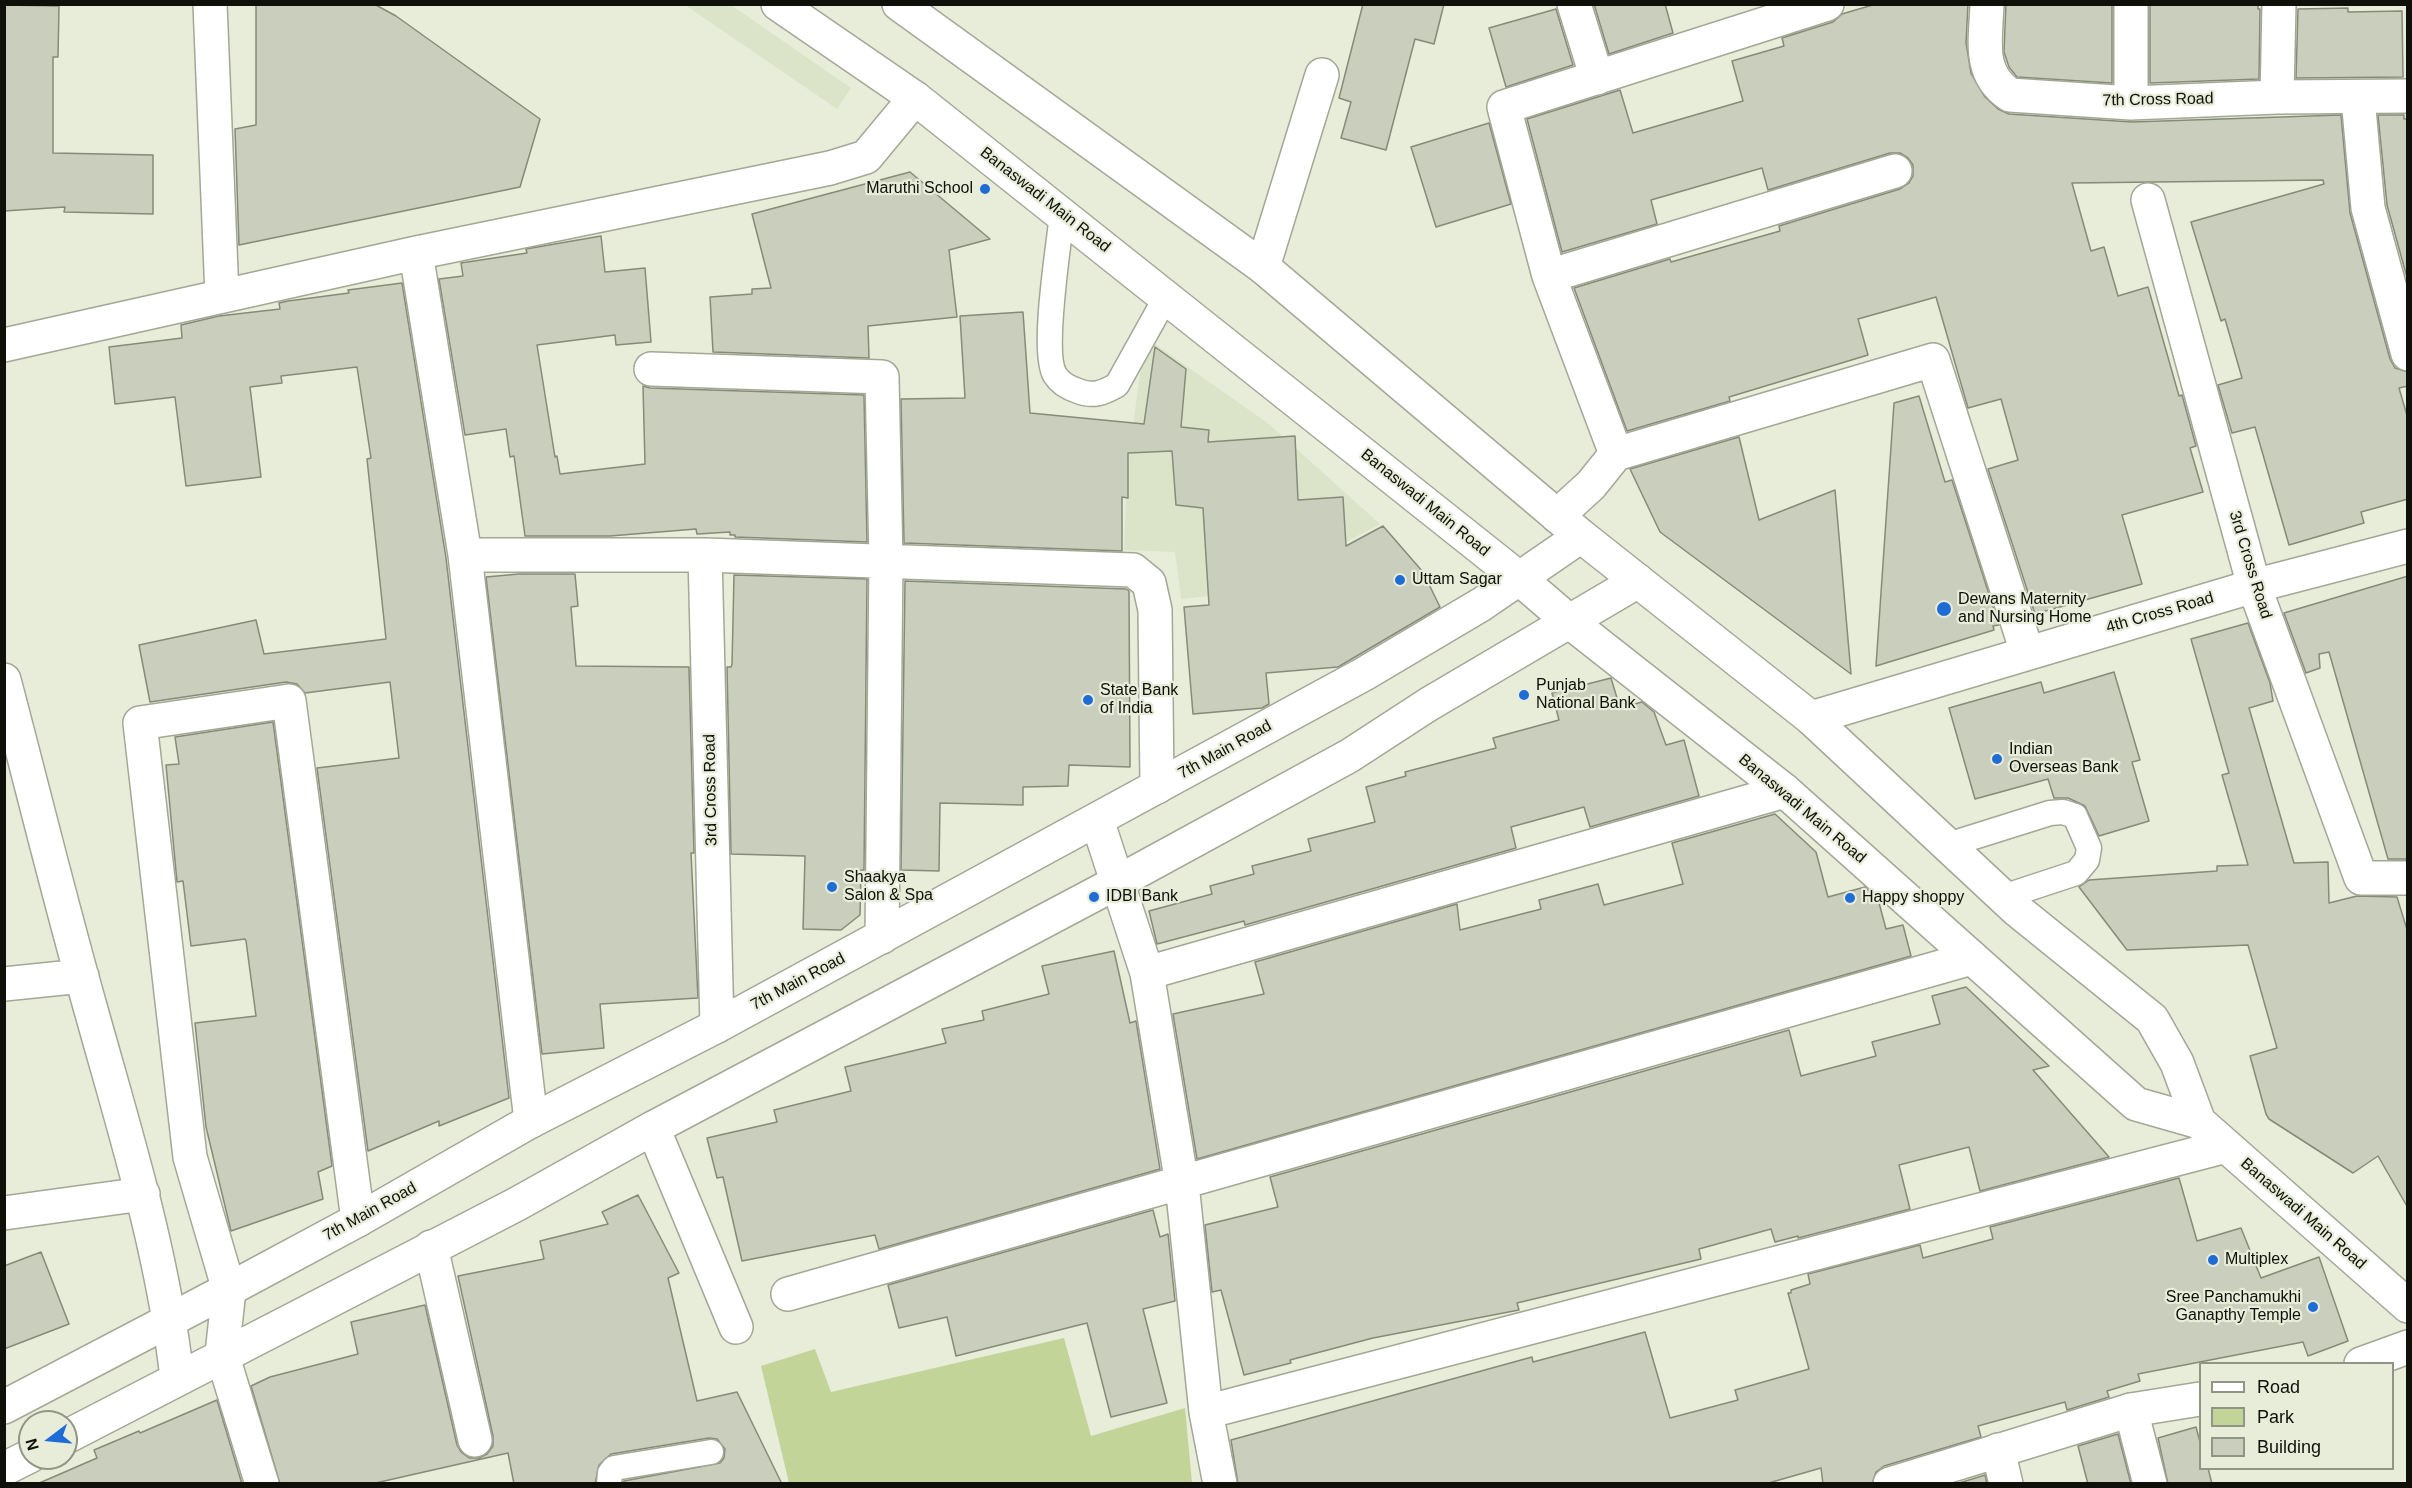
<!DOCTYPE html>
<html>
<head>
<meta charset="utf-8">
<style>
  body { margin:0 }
  #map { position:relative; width:2412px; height:1488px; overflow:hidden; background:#e7edd9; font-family:Arial,sans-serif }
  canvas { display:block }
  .frame { position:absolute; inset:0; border:6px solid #0e1009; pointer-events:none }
  .legend { position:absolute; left:2199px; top:1362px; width:195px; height:108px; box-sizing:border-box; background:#e7edd9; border:2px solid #909586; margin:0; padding:8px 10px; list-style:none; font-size:18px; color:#0e1009 }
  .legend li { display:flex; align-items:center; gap:12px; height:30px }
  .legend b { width:30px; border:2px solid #909586 }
  .north { position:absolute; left:18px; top:1410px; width:60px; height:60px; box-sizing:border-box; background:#e7edd9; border:2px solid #909586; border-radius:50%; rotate:254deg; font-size:16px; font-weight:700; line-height:24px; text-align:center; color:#0e1009 }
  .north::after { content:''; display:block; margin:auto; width:21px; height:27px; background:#206cd7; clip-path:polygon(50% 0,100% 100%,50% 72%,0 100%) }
</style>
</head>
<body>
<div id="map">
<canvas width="2412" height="1488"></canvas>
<div class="frame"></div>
<ul class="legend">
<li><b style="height:8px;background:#fff"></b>Road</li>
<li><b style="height:16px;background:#c3d499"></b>Park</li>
<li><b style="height:16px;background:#c9cfbc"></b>Building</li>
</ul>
<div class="north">N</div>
</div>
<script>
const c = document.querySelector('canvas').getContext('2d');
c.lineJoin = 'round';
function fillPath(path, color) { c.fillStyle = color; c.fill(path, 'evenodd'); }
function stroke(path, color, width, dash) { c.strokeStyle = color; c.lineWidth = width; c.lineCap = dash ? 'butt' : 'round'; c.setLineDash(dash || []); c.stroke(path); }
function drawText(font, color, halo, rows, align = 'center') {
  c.font = font + ' Arial,sans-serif'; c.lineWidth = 4.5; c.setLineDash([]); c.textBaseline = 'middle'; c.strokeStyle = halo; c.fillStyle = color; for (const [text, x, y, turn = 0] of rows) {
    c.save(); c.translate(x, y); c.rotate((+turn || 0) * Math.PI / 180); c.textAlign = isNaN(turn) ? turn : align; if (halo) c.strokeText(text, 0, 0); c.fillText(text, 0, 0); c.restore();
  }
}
fillPath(new Path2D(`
  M 685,5 L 731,5 L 851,88 L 837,109 Z
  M 1145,337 L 1269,424 L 1380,524 L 1337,547 L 1352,581 L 1181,599 L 1175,552 L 1124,550 L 1127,470 Z`), '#dbe4c9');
fillPath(new Path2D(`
  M 1064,1338 L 1091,1436 L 1185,1408 L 1192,1483 L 789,1483 L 761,1366 L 815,1349 L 831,1392 Z`), '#c3d499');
const building = new Path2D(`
  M 256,4 L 374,4 L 396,16 L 540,119 L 520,187 L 239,245 L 235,129 L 256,125 Z
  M 1363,4 L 1444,4 L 1434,44 L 1415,39 L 1386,150 L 1341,138 L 1351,102 L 1339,98 Z
  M 1594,4 L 1665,4 L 1673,33 L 1609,54 Z
  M 1876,4 L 1968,4 L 1966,43 L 1971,73 L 1985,97 L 1998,109 L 2009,114 L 2132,122 L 2341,115 L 2350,213 L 2390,359 L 2395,368 L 2408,372 L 2408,386 L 2399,388 L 2408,419 L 2408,499 L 2361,512 L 2364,523 L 2289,545 L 2255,427 L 2232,433 L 2218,385 L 2242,378 L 2225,319 L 2221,321 L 2191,222 L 2324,184 L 2323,180 L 2072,183 L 2091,251 L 2104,247 L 2118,296 L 2148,287 L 2179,396 L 2182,395 L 2196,446 L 2190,448 L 2203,492 L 2122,515 L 2142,584 L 2035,614 L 1988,469 L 2018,460 L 2001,399 L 1968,408 L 1936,297 L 1858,319 L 1868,355 L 1729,397 L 1730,401 L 1627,431 L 1574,288 L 1670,259 L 1671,262 L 1780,231 L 1779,226 L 1900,189 L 1909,183 L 1913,176 L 1913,165 L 1908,158 L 1900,153 L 1890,153 L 1768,190 L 1762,168 L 1651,200 L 1657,224 L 1562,252 L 1527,119 L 1620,90 L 1633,133 L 1743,101 L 1732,61 L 1784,46 L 1782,38 L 1833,22 L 1842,14 Z
  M 2006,4 L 2112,4 L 2112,83 L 2017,77 L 2009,67 L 2004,52 Z
  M 2150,4 L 2258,4 L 2258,9 L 2260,9 L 2259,79 L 2150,83 Z
  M 4,5 L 59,6 L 58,57 L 53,57 L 53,153 L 153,155 L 153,214 L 64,212 L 65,207 L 4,211 Z
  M 2348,8 L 2348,12 L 2402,11 L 2403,77 L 2296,78 L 2298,9 Z
  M 1556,9 L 1573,65 L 1506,87 L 1489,28 Z
  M 2378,115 L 2404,115 L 2404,119 L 2408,119 L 2408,281 L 2387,205 Z
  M 1489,123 L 1511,204 L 1436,227 L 1411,147 Z
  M 910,172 L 990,239 L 949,250 L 957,317 L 868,326 L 869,358 L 713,352 L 710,297 L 752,294 L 752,289 L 771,288 L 752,214 Z
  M 601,236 L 605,272 L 645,268 L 651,342 L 616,345 L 615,335 L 537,345 L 555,457 L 557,456 L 560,474 L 645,464 L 643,386 L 650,388 L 864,395 L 867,542 L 735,537 L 735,535 L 730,535 L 730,532 L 697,534 L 696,529 L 610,536 L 525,536 L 514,456 L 510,457 L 506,429 L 465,435 L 439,279 L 463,276 L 461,263 L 527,253 L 526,249 Z
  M 402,283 L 446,558 L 509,1098 L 439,1126 L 439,1121 L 368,1151 L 317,768 L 399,758 L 390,682 L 305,693 L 297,684 L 286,682 L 150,702 L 139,645 L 256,620 L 264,654 L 386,639 L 367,459 L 371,458 L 357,367 L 281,376 L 282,383 L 250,387 L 261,477 L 186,486 L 175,397 L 115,404 L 109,347 L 182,338 L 181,325 L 219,316 L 280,309 L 279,303 L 288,301 L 349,293 L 348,290 Z
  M 1023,312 L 1030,413 L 1144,424 L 1155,347 L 1186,369 L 1181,427 L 1209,430 L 1208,442 L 1295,436 L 1298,500 L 1343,497 L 1346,546 L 1383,526 L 1423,572 L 1440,607 L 1338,667 L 1266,673 L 1269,704 L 1262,708 L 1193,714 L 1184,607 L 1209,605 L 1203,508 L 1176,505 L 1172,451 L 1128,453 L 1128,498 L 1122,497 L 1122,551 L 904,543 L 901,399 L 965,398 L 960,316 Z
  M 1919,396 L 1945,482 L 1952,480 L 1999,625 L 1993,626 L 1994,630 L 1876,666 L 1894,403 Z
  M 1739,437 L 1759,520 L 1835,490 L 1851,674 L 1660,532 L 1630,469 Z
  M 519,574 L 575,574 L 578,606 L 571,607 L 576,666 L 689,667 L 694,853 L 691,853 L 698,998 L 600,1004 L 604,1048 L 542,1054 L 486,577 Z
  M 734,575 L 867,579 L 864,870 L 861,870 L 860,915 L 841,930 L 803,929 L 805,856 L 731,854 L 727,667 L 731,667 L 732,664 Z
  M 2408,576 L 2408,859 L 2388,859 L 2329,652 L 2319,654 L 2320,668 L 2306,673 L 2284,613 Z
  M 905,581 L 1126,589 L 1129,591 L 1130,767 L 1069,765 L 1068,786 L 1023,787 L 1023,805 L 940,803 L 939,871 L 901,870 Z
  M 2248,623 L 2270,683 L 2273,701 L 2249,708 L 2294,863 L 2328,862 L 2329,903 L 2357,896 L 2397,897 L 2408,933 L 2408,1208 L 2378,1156 L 2353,1173 L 2269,1119 L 2266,1114 L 2250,1056 L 2277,1048 L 2248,945 L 2127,950 L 2079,887 L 2089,880 L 2217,871 L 2217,866 L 2248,865 L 2222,775 L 2229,773 L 2191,639 Z
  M 2114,672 L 2140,760 L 2132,762 L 2149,821 L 2099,836 L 2085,806 L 2068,798 L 2054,798 L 2048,779 L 1975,799 L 1949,708 L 2041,682 L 2044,693 Z
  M 1611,678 L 1620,708 L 1642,702 L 1654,712 L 1666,745 L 1684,740 L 1699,796 L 1590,827 L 1584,807 L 1511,827 L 1516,848 L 1245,925 L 1244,921 L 1157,944 L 1149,911 L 1212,894 L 1210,886 L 1254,874 L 1252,866 L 1311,851 L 1308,839 L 1375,822 L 1366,787 L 1406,776 L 1405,772 L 1496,748 L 1493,738 L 1559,720 L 1552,693 Z
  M 273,722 L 332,1166 L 318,1172 L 323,1199 L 231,1231 L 206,1127 L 195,1023 L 256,1016 L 246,941 L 245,939 L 191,946 L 183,881 L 177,882 L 166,765 L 179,764 L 175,737 Z
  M 1775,814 L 1816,852 L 1828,897 L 1865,887 L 1878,899 L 1886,929 L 1903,925 L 1911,956 L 1197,1159 L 1173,1014 L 1264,994 L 1255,962 L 1457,904 L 1460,930 L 1541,909 L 1539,900 L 1598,884 L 1604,905 L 1683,884 L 1672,843 Z
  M 1114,951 L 1130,1023 L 1136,1021 L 1160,1169 L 879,1249 L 875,1235 L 742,1261 L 723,1177 L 717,1178 L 707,1138 L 777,1122 L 774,1110 L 851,1091 L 845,1067 L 946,1043 L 942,1029 L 984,1020 L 982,1011 L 1049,994 L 1042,966 Z
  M 1966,987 L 2049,1066 L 2033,1070 L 2109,1157 L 1980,1191 L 1969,1147 L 1899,1165 L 1910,1209 L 1798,1238 L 1798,1236 L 1775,1242 L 1771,1229 L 1699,1249 L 1701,1259 L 1517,1303 L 1519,1310 L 1373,1338 L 1290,1360 L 1291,1363 L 1244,1375 L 1221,1290 L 1212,1292 L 1205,1225 L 1278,1207 L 1270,1177 L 1789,1030 L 1801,1076 L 1876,1056 L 1872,1042 L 1940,1024 L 1932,996 Z
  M 2179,1178 L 2197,1241 L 2241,1228 L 2261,1278 L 2319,1257 L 2348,1341 L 2308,1356 L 2303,1342 L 2138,1374 L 2140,1381 L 2107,1391 L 2109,1397 L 2067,1410 L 2065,1402 L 1978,1426 L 1981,1437 L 1884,1466 L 1876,1472 L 1872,1484 L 1823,1484 L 1821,1468 L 1765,1484 L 1238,1484 L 1231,1440 L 1532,1357 L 1533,1362 L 1645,1332 L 1670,1418 L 1738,1400 L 1735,1390 L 1809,1369 L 1788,1293 L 1791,1293 L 1791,1290 L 1810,1284 L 1808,1274 L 1920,1245 L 1923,1258 L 1993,1239 L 1990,1227 Z
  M 638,1195 L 679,1273 L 668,1278 L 697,1401 L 737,1392 L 782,1484 L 623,1484 L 624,1481 L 720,1463 L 724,1458 L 725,1449 L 717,1439 L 709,1438 L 611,1454 L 599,1465 L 595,1484 L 514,1484 L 508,1453 L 371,1484 L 280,1484 L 251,1386 L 270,1377 L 358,1354 L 351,1322 L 425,1305 L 457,1445 L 461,1452 L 469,1458 L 479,1458 L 487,1454 L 493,1446 L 493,1436 L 458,1276 L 544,1259 L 540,1241 L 608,1224 L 602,1212 Z
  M 1153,1210 L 1160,1237 L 1168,1234 L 1175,1301 L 1143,1309 L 1167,1403 L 1111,1417 L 1087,1323 L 956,1356 L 947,1317 L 899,1328 L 888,1285 Z
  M 41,1252 L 69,1324 L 4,1349 L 4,1266 Z
  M 217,1400 L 242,1484 L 37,1484 L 97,1458 L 94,1450 L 139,1431 L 140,1433 Z
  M 2196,1427 L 2200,1442 L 2200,1468 L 2208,1468 L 2212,1484 L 2168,1484 L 2158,1438 Z
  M 2118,1434 L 2131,1484 L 2088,1484 L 2078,1446 Z
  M 1985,1475 L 1987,1484 L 1956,1484 Z`);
fillPath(building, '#c9cfbc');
stroke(building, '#868b79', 1.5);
const service = new Path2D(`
  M 1062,214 C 1059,245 1041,352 1055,375 C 1060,383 1069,388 1078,391 C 1093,397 1103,393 1117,385 L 1166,297
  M 1948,845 L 2050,813 L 2063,812 L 2075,816 L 2089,848 L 2087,860 L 2076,873 L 2003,897
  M 609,1484 L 610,1473 L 614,1468 L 711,1452`);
const minor = new Path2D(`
  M 210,4 L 222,296
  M 1574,4 L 1597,78
  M 1987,4 C 1986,39 1977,73 2010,95 L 2131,103 L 2277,97 L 2408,96
  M 2277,97 L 2279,4
  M 2358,98 L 2368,208 L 2408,354
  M 2131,103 L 2131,4
  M 2148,200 L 2254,586 L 2361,878 L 2408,878
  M 416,253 L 465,555 L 531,1121
  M 1263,267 L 1322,75
  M 1549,276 L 1895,171
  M 4,345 L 416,253 L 830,168 L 866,157 L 915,98
  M 651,369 L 882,377 L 886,560 L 882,937
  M 1616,454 L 1549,276 L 1504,107 L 1827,4
  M 1557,516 L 1591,485 L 1616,454 L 1933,360 L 2027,652
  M 465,555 L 705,555 L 1133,570 L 1149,583 L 1155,610 L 1157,787
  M 705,555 L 717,1026
  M 4,680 C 33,790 60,901 91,1010 C 125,1132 163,1252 177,1378
  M 1097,820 L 1147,973 L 1182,1184 L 1206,1412 L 1220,1484
  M 1147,973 L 1785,791
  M 4,984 L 82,976
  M 653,1128 L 736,1327
  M 4,1213 L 143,1194
  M 431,1247 L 475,1440
  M 788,1294 L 1972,958
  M 2131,1410 L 2150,1484
  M 1206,1412 L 2226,1146
  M 1998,1450 L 2006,1484
  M 262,1484 L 222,1354 L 229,1290 L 190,1157 L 140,723 L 289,701 L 358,1220`);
const tertiary = new Path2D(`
  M 1811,718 L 2254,586 L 2408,546
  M 2361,1364 L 2408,1347
  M 1890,1484 L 2131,1410 L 2200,1399`);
const secondary = new Path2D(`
  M 4,1407 L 237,1285 L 358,1220 L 531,1121 L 717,1026 L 1364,674 L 1482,604 L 1581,536
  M 66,1437 L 517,1204 L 653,1128 L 1116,883 L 1349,756 L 1429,704 L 1638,581
  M 4,1469 L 30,1456`);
const primary = new Path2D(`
  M 778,4 L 915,98 L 1520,579 L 1570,622 L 1785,791 L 2136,1104 L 2199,1122 L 2408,1306
  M 899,4 L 1263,267 L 1581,536 L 1811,718 L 2017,910 L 2152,1019 L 2177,1063 L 2199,1122`);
stroke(service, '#a2a895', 27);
stroke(minor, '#a2a895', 36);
stroke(tertiary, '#a2a895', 36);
stroke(secondary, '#a2a895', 36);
stroke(primary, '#a2a895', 36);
stroke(service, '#fff', 24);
stroke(minor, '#fff', 33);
stroke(tertiary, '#fff', 33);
stroke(secondary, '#fff', 33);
stroke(primary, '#fff', 33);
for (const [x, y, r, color] of [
  [985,189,6,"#206cd7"],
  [1400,580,6,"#206cd7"],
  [1944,609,8,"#206cd7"],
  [1524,695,6,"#206cd7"],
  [1088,700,6,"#206cd7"],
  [1997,759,6,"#206cd7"],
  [832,887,6,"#206cd7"],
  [1094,897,6,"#206cd7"],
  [1850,898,6,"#206cd7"],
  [2213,1260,6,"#206cd7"],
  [2313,1307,6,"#206cd7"]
]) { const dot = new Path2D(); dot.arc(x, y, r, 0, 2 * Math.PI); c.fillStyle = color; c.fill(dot); stroke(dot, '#e7edd9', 2); }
drawText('16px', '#0e1009', '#e7edd9', [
  ["7th Cross Road",2158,100,-1],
  ["Banaswadi Main Road",1045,200,38],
  ["Banaswadi Main Road",1425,503,39],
  ["3rd Cross Road",2250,565,73],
  ["4th Cross Road",2160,613,-16],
  ["7th Main Road",1225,750,-29],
  ["3rd Cross Road",711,790,-91],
  ["Banaswadi Main Road",1802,809,40],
  ["7th Main Road",798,982,-28],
  ["7th Main Road",370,1212,-29],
  ["Banaswadi Main Road",2303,1214,41]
]);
drawText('16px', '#0e1009', '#e7edd9', [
  ["Maruthi School",973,189,"right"],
  ["Uttam Sagar",1412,580],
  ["Dewans Maternity",1958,600],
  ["and Nursing Home",1958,618],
  ["Punjab",1536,686],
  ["National Bank",1536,704],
  ["State Bank",1100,691],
  ["of India",1100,709],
  ["Indian",2009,750],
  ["Overseas Bank",2009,768],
  ["Shaakya",844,878],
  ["Salon & Spa",844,896],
  ["IDBI Bank",1106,897],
  ["Happy shoppy",1862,898],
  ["Multiplex",2225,1260],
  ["Sree Panchamukhi",2301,1298,"right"],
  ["Ganapthy Temple",2301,1316,"right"]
], 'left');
</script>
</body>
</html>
